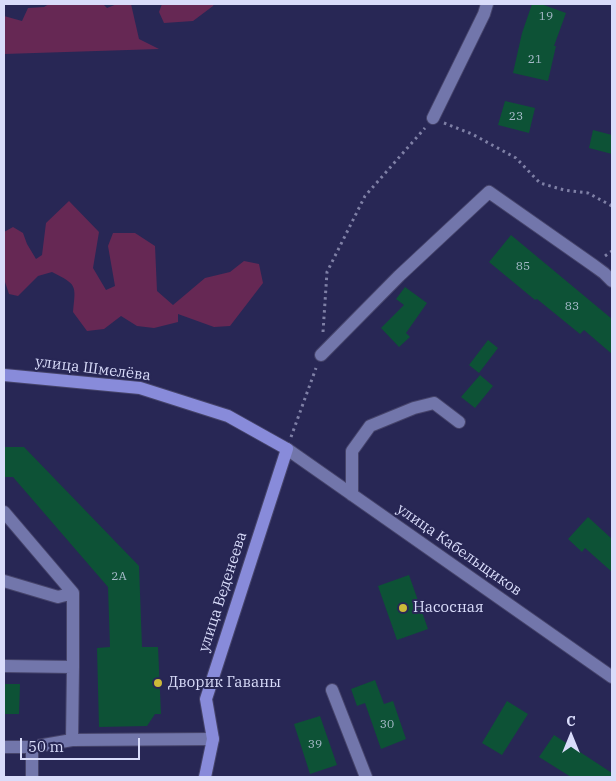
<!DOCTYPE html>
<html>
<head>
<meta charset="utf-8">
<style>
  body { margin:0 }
  #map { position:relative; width:616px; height:781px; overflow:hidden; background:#282755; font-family:"IBM Plex Serif",serif }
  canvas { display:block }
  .frame { position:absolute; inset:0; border:5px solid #d9dcfa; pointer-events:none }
  .north { position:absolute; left:546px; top:711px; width:50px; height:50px; -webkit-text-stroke:4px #282755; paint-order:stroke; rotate:0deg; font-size:14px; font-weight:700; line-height:20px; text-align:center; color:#d9dcfa }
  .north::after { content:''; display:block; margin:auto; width:18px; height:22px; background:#d9dcfa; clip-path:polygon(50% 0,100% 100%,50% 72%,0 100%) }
  .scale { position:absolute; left:20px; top:738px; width:120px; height:22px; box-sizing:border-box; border:2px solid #d9dcfa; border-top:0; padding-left:6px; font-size:15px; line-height:18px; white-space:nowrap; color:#d9dcfa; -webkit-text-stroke:4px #282755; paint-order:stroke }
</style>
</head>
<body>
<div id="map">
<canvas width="616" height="781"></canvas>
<div class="frame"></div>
<div class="north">С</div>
<div class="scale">50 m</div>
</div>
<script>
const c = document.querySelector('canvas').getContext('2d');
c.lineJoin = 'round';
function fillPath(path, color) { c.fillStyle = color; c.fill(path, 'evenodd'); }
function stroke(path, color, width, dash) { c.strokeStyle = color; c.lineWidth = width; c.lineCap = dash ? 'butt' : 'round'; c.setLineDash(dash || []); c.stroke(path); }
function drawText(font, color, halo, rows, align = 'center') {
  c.font = font + ' "IBM Plex Serif",serif'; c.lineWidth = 4; c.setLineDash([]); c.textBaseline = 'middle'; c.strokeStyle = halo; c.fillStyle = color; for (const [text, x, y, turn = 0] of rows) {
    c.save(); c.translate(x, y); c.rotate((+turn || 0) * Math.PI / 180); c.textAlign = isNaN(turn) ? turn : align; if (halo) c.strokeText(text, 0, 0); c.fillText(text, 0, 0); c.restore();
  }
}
fillPath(new Path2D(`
  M 49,4 L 103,4 L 107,8 L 117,4 L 131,4 L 139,39 L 159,49 L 4,54 L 4,16 L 22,21 L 28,8 L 44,7 Z
  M 162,4 L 214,4 L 213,6 L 193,21 L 164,23 L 159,12 Z
  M 69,201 L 99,232 L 93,268 L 106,290 L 115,286 L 108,246 L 113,233 L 135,233 L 155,246 L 157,291 L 173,305 L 205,278 L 230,272 L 244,261 L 259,264 L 263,283 L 230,326 L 214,327 L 178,314 L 178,322 L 154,328 L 137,326 L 121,316 L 104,329 L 87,331 L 73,312 C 76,284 77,285 52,272 L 38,276 L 18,296 L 9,294 L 4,279 L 4,232 L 13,227 L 23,233 L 27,244 L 36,259 L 42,255 L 46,223 Z`), '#662854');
fillPath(new Path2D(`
  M 532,4 L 541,4 L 566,13 L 554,46 L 556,46 L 548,81 L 513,73 L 522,33 Z
  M 505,101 L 535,108 L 529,133 L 498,125 Z
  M 593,130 L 612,135 L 612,154 L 589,148 Z
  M 511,235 L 612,319 L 612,354 L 584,330 L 580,334 L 537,299 L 535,300 L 489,262 Z
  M 405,287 L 427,303 L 406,333 L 410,337 L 399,347 L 381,328 L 404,305 L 396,299 Z
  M 488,340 L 498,348 L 479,373 L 469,365 Z
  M 480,375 L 493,386 L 475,408 L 461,397 Z
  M 4,447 L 24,447 L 139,566 L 142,647 L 158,647 L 161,714 L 155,714 L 147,726 L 99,727 L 97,648 L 110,647 L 108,587 L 13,477 L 4,477 Z
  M 588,517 L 612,539 L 612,572 L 585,548 L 582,552 L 568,539 Z
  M 409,575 L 428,629 L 397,640 L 378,586 Z
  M 375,680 L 384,704 L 393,701 L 406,739 L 381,749 L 365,703 L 357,706 L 351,689 Z
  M 4,684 L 20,684 L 19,714 L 4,714 Z
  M 507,701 L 528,714 L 502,755 L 482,743 Z
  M 320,716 L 337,765 L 310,774 L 294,724 Z
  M 554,735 L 612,773 L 612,777 L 571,777 L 539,757 Z`), '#0d5236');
const minor = new Path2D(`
  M 433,118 L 484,14 L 487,4
  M 321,355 L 399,276 L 489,192 L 593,265 L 604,273 L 612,281
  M 287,449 L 612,677
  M 352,495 L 352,451 L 370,426 L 414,408 L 434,403 L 459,422
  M 4,512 L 73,593 L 73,667 L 4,666
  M 4,581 L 58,597 L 73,593
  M 332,690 L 366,777
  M 72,740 L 73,667
  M 4,747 L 32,747 L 72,740 L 213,739
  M 32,777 L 32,747`);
const major = new Path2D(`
  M 4,375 L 140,388 L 228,416 L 287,449 L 206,699 L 213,739 L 205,777`);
stroke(minor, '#46446b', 14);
stroke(major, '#46446b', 14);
stroke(new Path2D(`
  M 444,123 L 472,134 L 516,158 L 540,183 L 564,190 L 588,193 L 612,206
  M 605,256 L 612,251
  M 323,332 L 327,272 L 365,196 L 425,128
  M 291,437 L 316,368`), '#7f80a6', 3, [2.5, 4]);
stroke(minor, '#7276ab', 12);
stroke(major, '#888bda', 12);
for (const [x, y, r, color] of [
  [403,608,5,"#ccb939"],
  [158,683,5,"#ccb939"]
]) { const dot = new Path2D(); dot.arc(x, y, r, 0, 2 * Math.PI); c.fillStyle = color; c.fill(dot); stroke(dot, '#282755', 2); }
drawText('12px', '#a6bac9', null, [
  ["19",546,17],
  ["21",535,60],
  ["23",516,117],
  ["85",523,267],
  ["83",572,307],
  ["2А",119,577],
  ["30",387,725],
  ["39",315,745]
]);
drawText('15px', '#d9dcfa', '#282755', [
  ["улица Шмелёва",93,369,7],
  ["улица Кабельщиков",459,550,35],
  ["улица Веденеева",223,592,-72]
]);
drawText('15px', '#d9dcfa', '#282755', [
  ["Насосная",413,608],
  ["Дворик Гаваны",168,683]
], 'left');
</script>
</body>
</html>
